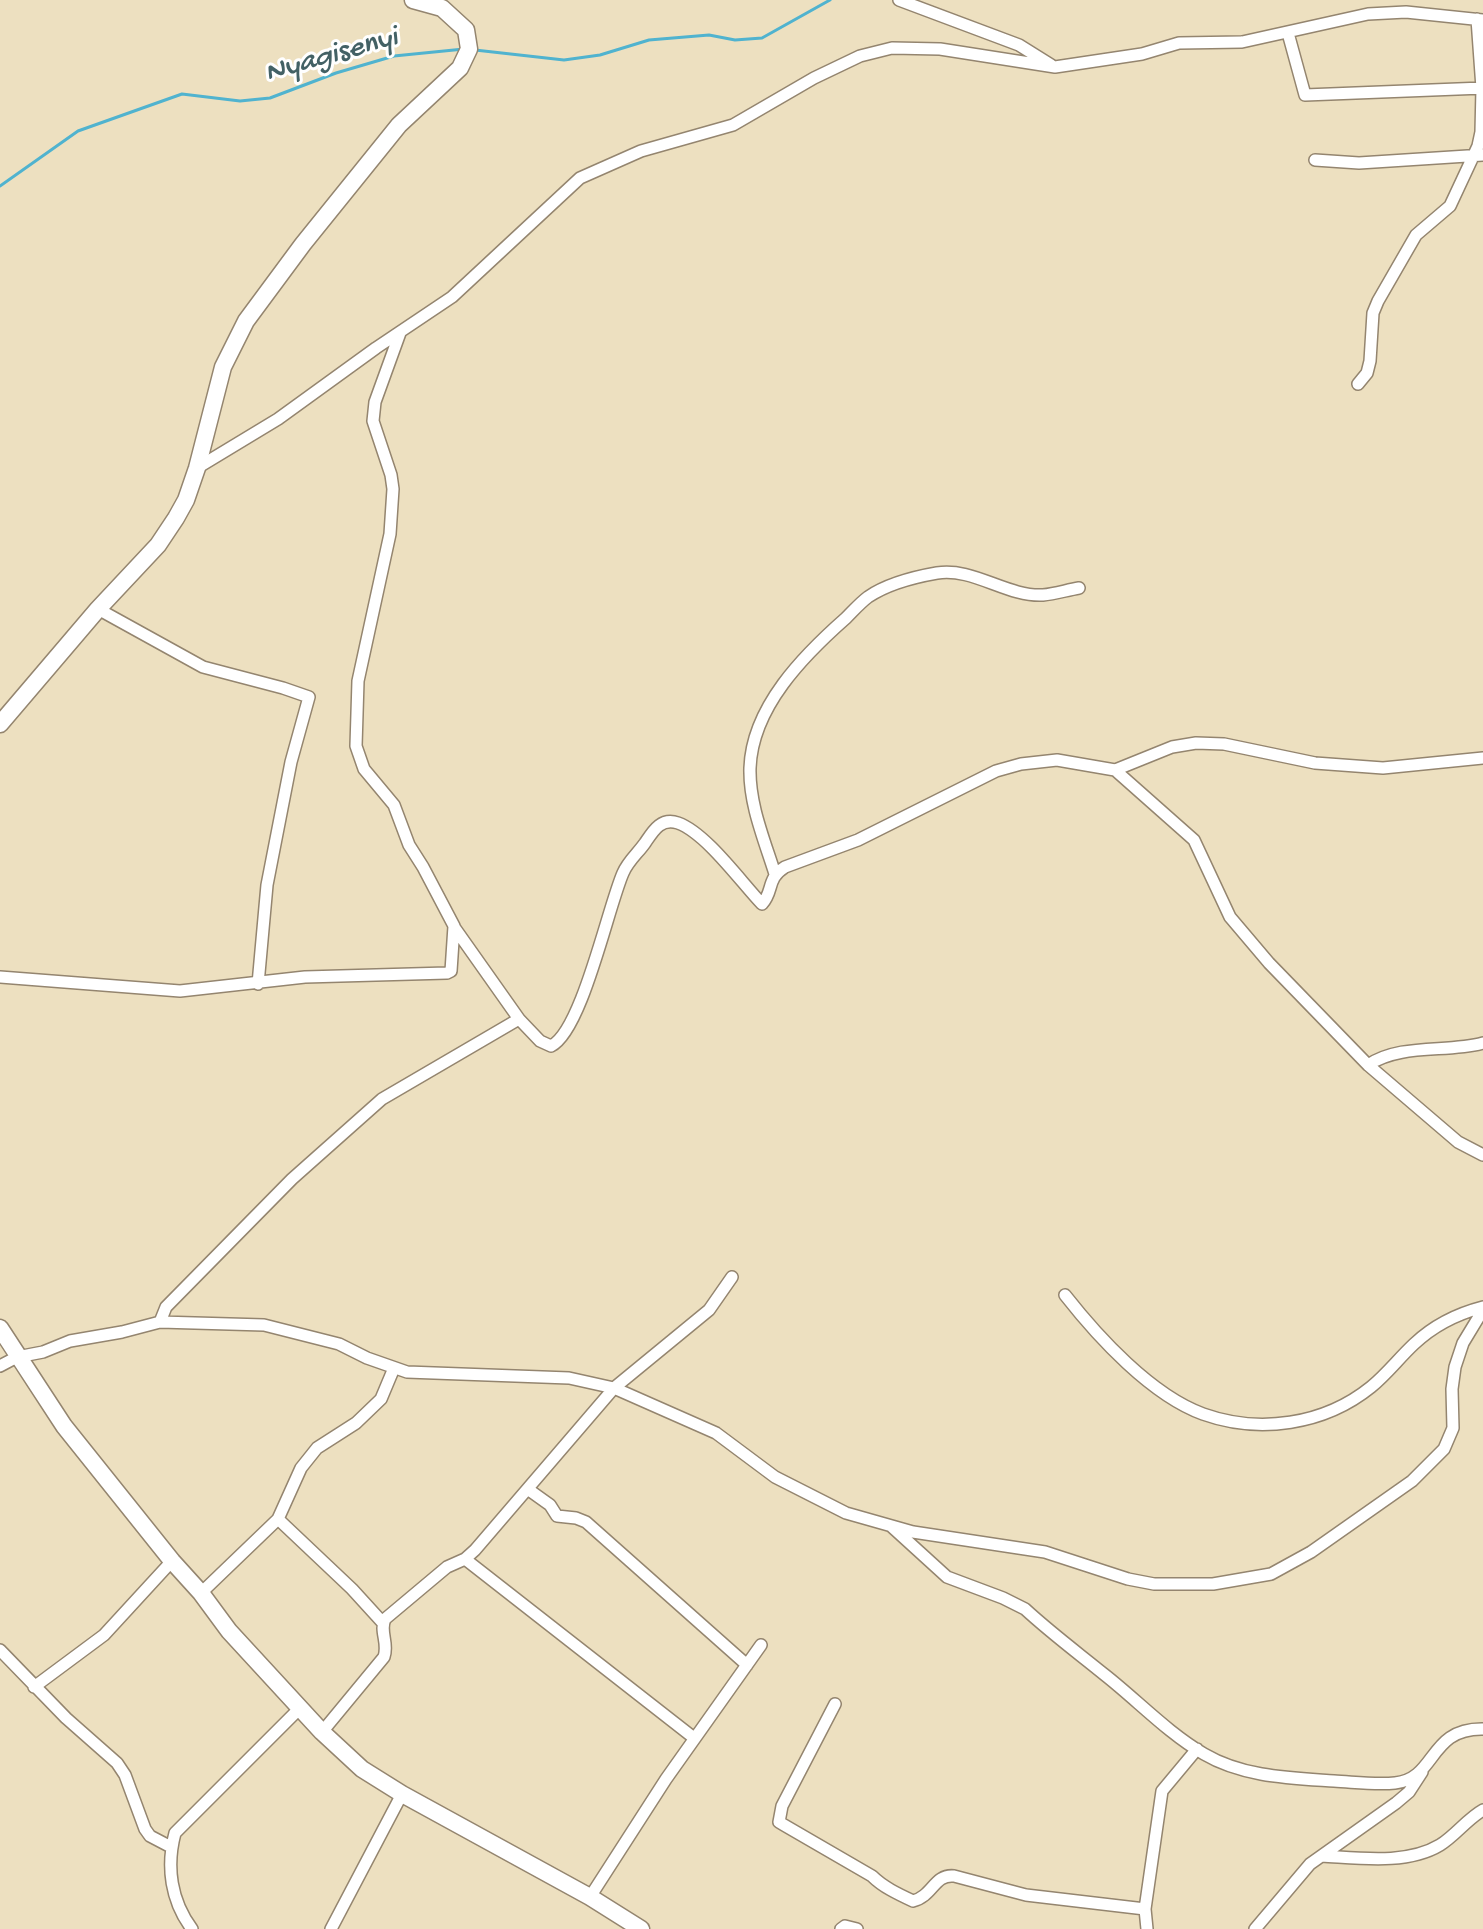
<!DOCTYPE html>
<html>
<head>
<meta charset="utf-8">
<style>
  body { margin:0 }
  canvas { display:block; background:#ede0c0 }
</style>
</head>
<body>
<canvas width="1483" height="1929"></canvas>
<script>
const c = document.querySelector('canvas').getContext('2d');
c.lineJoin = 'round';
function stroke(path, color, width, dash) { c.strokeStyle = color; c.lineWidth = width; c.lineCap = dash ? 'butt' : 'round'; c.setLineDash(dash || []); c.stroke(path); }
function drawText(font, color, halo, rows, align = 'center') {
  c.font = font + ' "Gochi Hand",sans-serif'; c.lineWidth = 6; c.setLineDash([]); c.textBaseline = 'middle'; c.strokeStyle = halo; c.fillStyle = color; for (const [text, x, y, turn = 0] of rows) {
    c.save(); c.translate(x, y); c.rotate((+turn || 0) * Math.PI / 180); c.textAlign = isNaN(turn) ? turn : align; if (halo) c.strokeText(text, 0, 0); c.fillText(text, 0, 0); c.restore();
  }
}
stroke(new Path2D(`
  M 475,50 L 564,60 L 600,55 L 649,40 L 709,35 L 735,40 L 762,38 L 830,0
  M 0,186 L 78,131 L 182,94 L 240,101 L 270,98 L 336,73 L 394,56 L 464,49`), '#50b3cf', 3);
const minor = new Path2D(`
  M 899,0 L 1019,45 L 1051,65
  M 1288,33 L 1305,95 L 1483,88
  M 1315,160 L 1359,163 L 1483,155
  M 1358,384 L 1367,373 L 1370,361 L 1373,313 L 1378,301 L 1416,235 L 1450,206 L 1478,146 L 1481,132 L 1482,88 L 1477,19
  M 197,468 L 278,419 L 376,348 L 452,297 L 580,178 L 641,151 L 733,125 L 814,78 L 860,56 L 892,48 L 940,49 L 1055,67 L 1142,54 L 1179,43 L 1242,42 L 1368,14 L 1406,12 L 1483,20
  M 98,609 L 203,667 L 283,688 L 309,697 L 291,762 L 267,885 L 258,984
  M 1115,770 L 1172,747 L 1196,743 L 1224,744 L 1315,763 L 1383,768 L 1483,758
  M 775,874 C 764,839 749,804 750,768 C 752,707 804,655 846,618 C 853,611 860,603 868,597 C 887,584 914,577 937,573 C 973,567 1007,597 1043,595 C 1055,594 1067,590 1079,588
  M 454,927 L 519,1019
  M 0,977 L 180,991 L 305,977 L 447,973 L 451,971 L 454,926 L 423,867 L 409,845 L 394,805 L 364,769 L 356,746 L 358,681 L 390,534 L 393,489 L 391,475 L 373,421 L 375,402 L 400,333
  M 1368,1065 C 1401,1043 1447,1053 1483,1043
  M 1065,1295 C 1098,1337 1151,1395 1203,1414 C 1259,1434 1324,1425 1371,1387 C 1387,1374 1399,1358 1414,1344 C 1434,1325 1456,1314 1483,1307
  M 160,1322 L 166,1307 L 292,1179 L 382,1099 L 519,1019 L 540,1041 L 551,1046 C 582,1031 608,907 623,873 C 628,861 638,853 645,843 C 653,831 661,817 678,823 C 706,833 741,882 762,904 C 774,891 766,879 785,867 L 858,840 L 996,771 L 1021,764 L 1057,760 L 1115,770 L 1194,840 L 1230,917 L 1269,963 L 1368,1065 L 1458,1142 L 1483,1155
  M 0,1366 L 17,1357 L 43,1352 L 70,1341 L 122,1332 L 160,1322 L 264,1325 L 339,1344 L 367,1358 L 407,1372 L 569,1378 L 614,1388 L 716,1433 L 775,1477 L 846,1513 L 913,1532 L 1045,1552 L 1128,1579 L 1154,1584 L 1213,1584 L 1271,1574 L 1311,1552 L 1412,1481 L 1444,1449 L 1453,1428 L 1452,1389 L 1455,1367 L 1463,1343 L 1483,1310
  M 529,1490 L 550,1505 L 557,1516 L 576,1518 L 586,1522 L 747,1665
  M 278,1519 L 352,1589 L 383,1623
  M 891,1526 L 947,1577 L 1003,1598 L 1025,1609 C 1051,1633 1078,1653 1105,1675 C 1138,1701 1168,1733 1204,1754 C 1243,1777 1290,1778 1334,1781 C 1354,1782 1375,1785 1395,1783 C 1437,1779 1428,1728 1483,1729
  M 465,1559 L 694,1738
  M 201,1593 L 278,1519 L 301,1468 L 317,1448 L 356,1423 L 381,1399 L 394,1368
  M 0,1650 L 66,1718 L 117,1763 L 125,1775 L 145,1829 L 150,1836 L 171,1847
  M 34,1687 L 104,1635 L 172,1561
  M 835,1704 L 782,1806 L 779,1822 L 784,1825 L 872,1876 C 883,1887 898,1894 913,1901 C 933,1896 934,1874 954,1876 L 1026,1895 L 1145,1909 L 1147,1929
  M 322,1732 L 384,1657 C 389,1643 379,1631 385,1619 L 447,1567 L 465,1559 L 475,1550 L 614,1388 L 709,1310 L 732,1277
  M 1322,1856 C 1359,1858 1407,1865 1440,1845 C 1456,1835 1467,1819 1483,1810
  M 590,1897 L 666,1779 L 761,1645
  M 1145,1909 L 1162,1791 L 1197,1749
  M 192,1929 C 171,1901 166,1867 175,1833 L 299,1709
  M 331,1929 L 402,1794
  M 841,1929 L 845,1926 L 857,1929
  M 1255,1929 L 1310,1864 L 1396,1803 L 1409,1792 L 1422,1772`);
const secondary = new Path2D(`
  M 0,724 L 98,609 L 158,545 L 176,518 L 186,500 L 197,468 L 223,367 L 246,321 L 303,244 L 399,125 L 460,68 L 469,49 L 466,30 L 442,8 L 413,0
  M 0,1328 L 64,1426 L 172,1561 L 201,1593 L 229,1631 L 322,1732 L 362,1769 L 402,1794 L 590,1897 L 641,1929`);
stroke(minor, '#94856f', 14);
stroke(secondary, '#94856f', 19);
stroke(minor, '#fff', 11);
stroke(secondary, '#fff', 16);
drawText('italic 30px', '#436165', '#fff', [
  ["Nyagisenyi",332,57,-16]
]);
</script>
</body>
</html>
